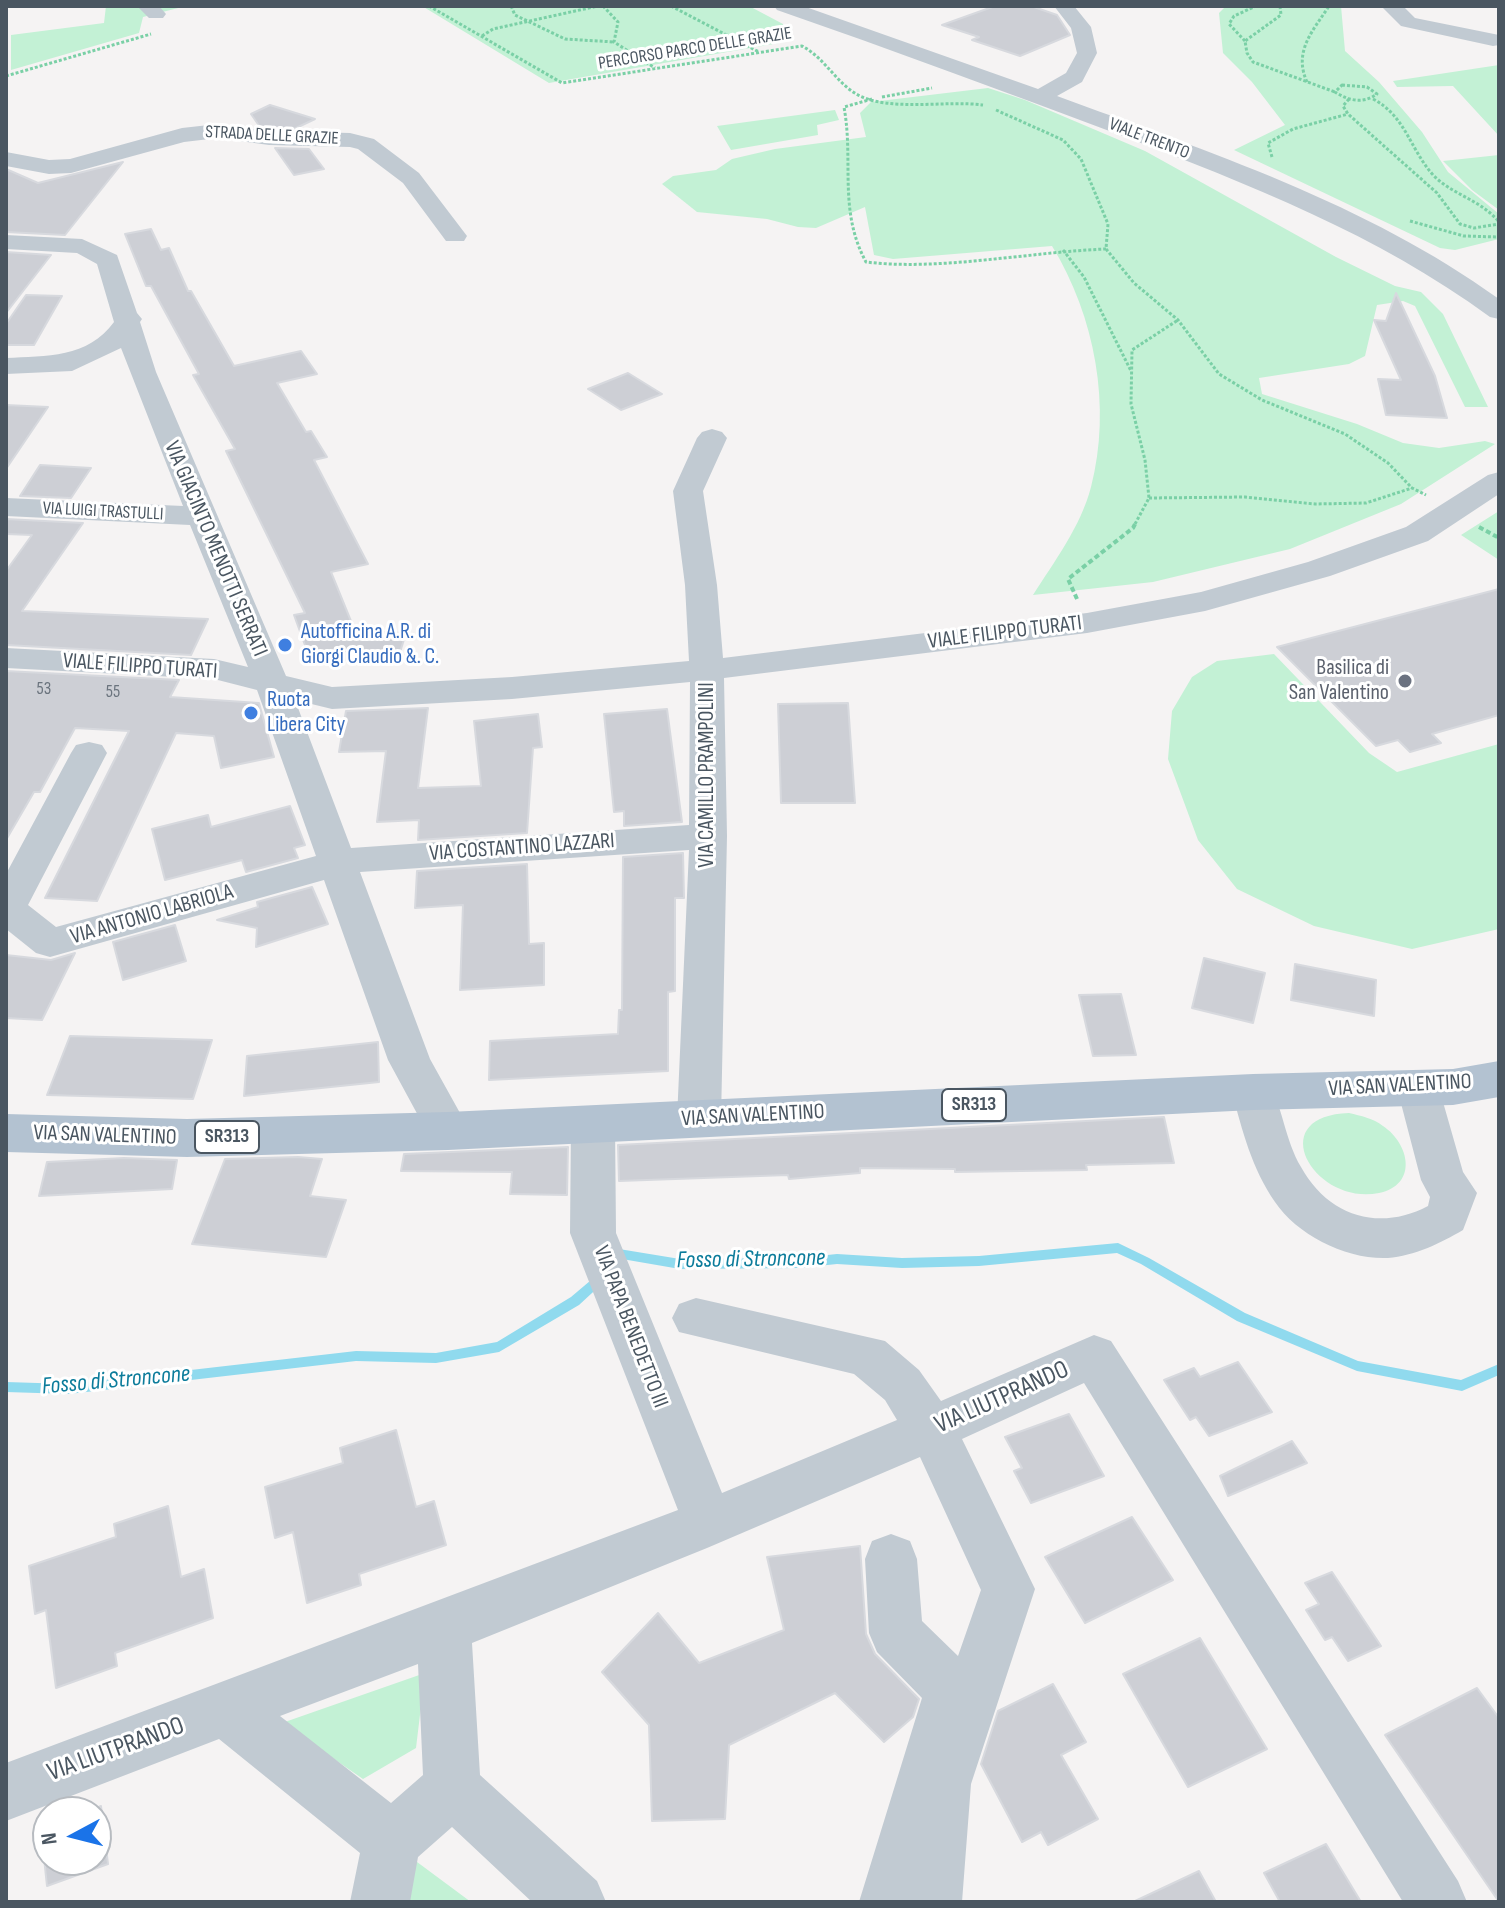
<!DOCTYPE html>
<html>
<head>
<meta charset="utf-8">
<style>
  body { margin:0 }
  #map { position:relative; width:1505px; height:1908px; overflow:hidden; background:#f5f3f3; font-family:"Sofia Sans Condensed",sans-serif }
  canvas { display:block }
  .frame { position:absolute; inset:0; border:8px solid #4a5661; pointer-events:none }
  .north { position:absolute; left:32px; top:1796px; width:80px; height:80px; box-sizing:border-box; background:#fff; border:2px solid #b7bbc0; border-radius:50%; rotate:263deg; font-size:22px; font-weight:700; line-height:32px; text-align:center; color:#4a5661 }
  .north::after { content:''; display:block; margin:auto; width:28px; height:36px; background:#1a73e8; clip-path:polygon(50% 0,100% 100%,50% 72%,0 100%) }
</style>
</head>
<body>
<div id="map">
<canvas width="1505" height="1908"></canvas>
<div class="frame"></div>
<div class="north">N</div>
</div>
<script>
const c = document.querySelector('canvas').getContext('2d');
c.lineJoin = 'round';
function fillPath(path, color) { c.fillStyle = color; c.fill(path, 'evenodd'); }
function stroke(path, color, width, dash) { c.strokeStyle = color; c.lineWidth = width; c.lineCap = dash ? 'butt' : 'round'; c.setLineDash(dash || []); c.stroke(path); }
function drawText(font, color, halo, rows, align = 'center') {
  c.font = font + ' "Sofia Sans Condensed",sans-serif'; c.lineWidth = 6; c.setLineDash([]); c.textBaseline = 'middle'; c.strokeStyle = halo; c.fillStyle = color; for (const [text, x, y, turn = 0] of rows) {
    c.save(); c.translate(x, y); c.rotate((+turn || 0) * Math.PI / 180); c.textAlign = isNaN(turn) ? turn : align; if (halo) c.strokeText(text, 0, 0); c.fillText(text, 0, 0); c.restore();
  }
}
fillPath(new Path2D(`
  M 106,6 L 186,6 L 143,17 L 139,33 L 11,70 L 11,35 L 104,23 Z
  M 422,6 L 749,6 L 783,24 L 785,42 L 549,83 Z
  M 1226,6 L 1341,6 L 1345,51 L 1379,82 L 1422,132 L 1448,172 L 1499,214 L 1499,239 L 1455,250 L 1440,248 L 1234,150 L 1285,125 L 1252,82 L 1223,53 L 1219,13 Z
  M 1499,65 L 1499,136 L 1453,86 L 1397,87 L 1393,81 Z
  M 988,88 L 1025,100 L 1145,151 L 1336,257 L 1395,286 L 1421,292 L 1443,314 L 1488,407 L 1465,407 L 1415,306 L 1403,301 L 1377,305 L 1365,356 L 1349,364 L 1259,378 L 1262,394 L 1357,424 L 1403,443 L 1439,448 L 1485,441 L 1495,444 L 1401,504 L 1290,549 L 1153,582 L 1033,595 C 1054,562 1081,526 1091,487 C 1112,407 1095,316 1052,246 L 893,259 L 874,255 L 865,207 L 816,228 L 798,227 L 767,219 L 697,212 L 662,184 L 673,176 L 716,170 L 732,159 L 775,149 L 866,137 L 860,113 L 871,102 Z
  M 835,110 L 839,120 L 817,125 L 818,135 L 731,150 L 717,126 Z
  M 1499,155 L 1499,210 L 1472,190 L 1443,161 Z
  M 1499,511 L 1499,560 L 1461,535 Z
  M 1274,654 L 1369,753 L 1397,772 L 1499,744 L 1499,929 L 1412,949 L 1314,926 L 1237,889 L 1198,840 L 1168,759 L 1172,711 L 1192,677 L 1217,661 Z
  M 1349,1113 C 1361,1116 1373,1118 1383,1126 C 1410,1144 1418,1185 1379,1193 C 1314,1206 1262,1116 1349,1113 Z
  M 425,1673 L 416,1748 L 363,1779 L 282,1723 Z
  M 413,1859 L 471,1902 L 407,1902 Z`), '#c3f1d5');
fillPath(new Path2D(`
  M 1118,1243 L 1149,1258 L 1245,1313 L 1358,1361 L 1461,1380 L 1499,1364 L 1499,1375 L 1462,1391 L 1357,1371 L 1237,1321 L 1141,1264 L 1117,1253 L 979,1266 L 902,1268 L 837,1264 L 799,1268 L 680,1269 L 622,1259 L 615,1264 L 611,1262 L 609,1259 L 615,1251 L 619,1249 L 680,1259 L 799,1258 L 837,1254 L 902,1258 L 979,1256 Z
  M 601,1273 L 605,1275 L 607,1278 L 605,1281 L 579,1305 L 499,1352 L 436,1363 L 356,1361 L 69,1394 L 6,1392 L 6,1382 L 69,1384 L 356,1351 L 436,1353 L 497,1342 L 571,1297 L 597,1275 Z`), '#90daee');
const building = new Path2D(`
  M 995,6 L 1031,6 L 1057,15 L 1070,35 L 1020,56 L 972,40 L 979,37 L 942,25 Z
  M 270,105 L 315,119 L 294,129 L 260,127 L 251,114 Z
  M 275,148 L 309,149 L 324,169 L 294,175 Z
  M 123,162 L 65,235 L 6,232 L 6,169 L 38,183 Z
  M 151,229 L 161,250 L 169,248 L 188,291 L 191,291 L 234,366 L 301,351 L 317,374 L 277,383 L 306,432 L 311,431 L 327,457 L 314,460 L 368,564 L 331,572 L 355,631 L 406,633 L 397,662 L 310,659 L 294,615 L 305,613 L 226,451 L 235,449 L 193,375 L 199,374 L 151,286 L 146,286 L 125,234 Z
  M 6,252 L 51,255 L 6,313 Z
  M 1396,293 L 1435,376 L 1447,418 L 1386,415 L 1378,379 L 1401,380 L 1374,320 L 1386,321 Z
  M 26,295 L 62,296 L 34,345 L 6,345 L 6,324 Z
  M 628,373 L 662,394 L 621,410 L 588,389 Z
  M 6,405 L 48,407 L 6,469 Z
  M 40,465 L 91,468 L 71,498 L 20,496 Z
  M 6,519 L 83,523 L 22,611 L 208,619 L 191,655 L 6,645 L 6,571 L 32,535 L 6,534 Z
  M 1499,589 L 1499,715 L 1432,734 L 1441,743 L 1410,752 L 1398,740 L 1376,746 L 1277,647 Z
  M 6,671 L 179,680 L 170,697 L 259,703 L 274,757 L 221,768 L 214,736 L 176,733 L 97,901 L 45,898 L 129,731 L 75,728 L 40,792 L 34,792 L 6,840 Z
  M 848,703 L 855,803 L 781,803 L 778,704 Z
  M 428,708 L 418,788 L 481,786 L 474,721 L 538,714 L 542,747 L 533,748 L 527,833 L 418,840 L 419,820 L 377,822 L 386,751 L 339,752 L 346,711 Z
  M 667,709 L 682,822 L 624,826 L 624,811 L 614,812 L 604,714 Z
  M 290,806 L 305,845 L 294,848 L 298,858 L 246,872 L 242,860 L 165,880 L 152,829 L 208,815 L 211,827 Z
  M 683,853 L 684,898 L 675,898 L 675,991 L 668,992 L 668,1071 L 489,1080 L 490,1041 L 618,1034 L 619,1010 L 622,1010 L 623,857 Z
  M 527,864 L 529,944 L 544,943 L 544,985 L 460,990 L 463,905 L 415,908 L 417,871 Z
  M 312,887 L 328,924 L 256,947 L 257,928 L 217,920 L 258,907 L 257,902 Z
  M 175,925 L 186,961 L 123,980 L 113,942 Z
  M 75,953 L 42,1020 L 6,1018 L 6,955 L 51,960 Z
  M 1204,958 L 1265,973 L 1253,1023 L 1192,1008 Z
  M 1295,964 L 1376,980 L 1374,1016 L 1291,1000 Z
  M 1121,994 L 1136,1055 L 1093,1056 L 1079,995 Z
  M 70,1036 L 212,1040 L 193,1099 L 47,1095 Z
  M 378,1042 L 379,1082 L 244,1096 L 247,1056 Z
  M 1164,1117 L 1174,1163 L 1086,1165 L 1087,1170 L 955,1172 L 955,1169 L 860,1168 L 860,1173 L 789,1179 L 788,1175 L 619,1181 L 618,1145 Z
  M 568,1147 L 567,1195 L 510,1194 L 512,1172 L 401,1171 L 404,1154 Z
  M 298,1157 L 322,1159 L 310,1196 L 346,1200 L 326,1257 L 192,1244 L 225,1159 Z
  M 124,1158 L 177,1160 L 172,1189 L 39,1196 L 47,1162 Z
  M 1238,1362 L 1272,1412 L 1209,1436 L 1196,1417 L 1190,1420 L 1164,1380 L 1194,1368 L 1200,1377 Z
  M 1069,1414 L 1104,1476 L 1031,1503 L 1014,1471 L 1022,1468 L 1005,1437 Z
  M 396,1430 L 416,1507 L 434,1501 L 446,1545 L 359,1574 L 361,1585 L 307,1603 L 293,1532 L 275,1538 L 265,1487 L 343,1463 L 340,1448 Z
  M 1292,1441 L 1307,1463 L 1228,1496 L 1220,1476 Z
  M 168,1506 L 181,1577 L 204,1569 L 213,1618 L 115,1653 L 117,1666 L 56,1688 L 46,1610 L 35,1614 L 29,1566 L 116,1537 L 114,1524 Z
  M 1132,1517 L 1173,1580 L 1085,1623 L 1045,1557 Z
  M 860,1546 L 866,1634 L 875,1654 L 919,1699 L 913,1717 L 884,1742 L 835,1693 L 729,1745 L 725,1819 L 652,1821 L 649,1725 L 602,1672 L 658,1613 L 699,1663 L 784,1630 L 767,1557 Z
  M 1332,1572 L 1381,1646 L 1348,1661 L 1332,1637 L 1325,1640 L 1306,1610 L 1319,1604 L 1305,1583 Z
  M 1200,1638 L 1267,1749 L 1188,1787 L 1123,1674 Z
  M 1053,1684 L 1086,1742 L 1061,1755 L 1098,1819 L 1048,1845 L 1041,1832 L 1022,1842 L 981,1764 L 998,1711 Z
  M 1477,1688 L 1499,1718 L 1499,1902 L 1385,1735 Z
  M 101,1806 L 108,1864 L 47,1886 L 41,1830 L 48,1827 L 48,1860 L 96,1860 L 96,1812 L 87,1812 Z
  M 1326,1844 L 1361,1902 L 1280,1902 L 1264,1873 Z
  M 1199,1871 L 1216,1902 L 1133,1902 Z`);
fillPath(building, '#cdcfd5');
stroke(building, '#d7d9de', 2);
stroke(new Path2D(`
  M 429,6 L 562,83 L 802,46 C 825,58 836,83 858,95 C 890,112 947,100 983,105
  M 511,6 L 515,15 L 565,39 L 614,42
  M 603,6 L 618,22 L 614,42 L 655,68
  M 671,6 L 759,52
  M 1280,6 L 1281,15 L 1245,41 L 1247,53 L 1253,62 L 1335,92
  M 482,36 L 493,29 L 598,6
  M 1245,41 L 1229,24 L 1234,16 L 1256,6
  M 6,76 L 151,34
  M 1307,82 C 1293,51 1313,31 1329,6
  M 1342,85 L 1367,87 L 1377,94 C 1363,104 1349,101 1335,92 Z
  M 882,97 L 932,88
  M 872,99 L 844,107 C 854,162 838,210 866,262 C 940,271 1029,252 1106,249
  M 1349,99 L 1343,106 L 1348,114 L 1437,193 L 1460,224 L 1474,228 L 1499,224
  M 1373,99 C 1406,116 1410,150 1434,176 C 1453,195 1481,200 1499,222
  M 996,110 L 1063,140 L 1081,159 L 1108,224 L 1106,249 L 1134,283 L 1178,320 L 1219,374 L 1262,400 L 1345,434 L 1388,463 L 1412,488 L 1426,495
  M 1272,157 L 1268,143 L 1293,129 L 1348,114
  M 1410,221 L 1464,236 L 1499,237
  M 1063,250 L 1084,277 L 1131,371
  M 1149,498 L 1245,497 L 1315,504 L 1366,503 L 1412,488
  M 1135,524 L 1149,498 L 1145,460 L 1131,404 L 1132,350 L 1178,320`), '#7ad0a6', 3, [3, 2]);
stroke(new Path2D(`
  M 1479,527 L 1499,538
  M 1077,599 L 1068,579 L 1133,528 L 1136,522`), '#7ad0a6', 4, [5, 3]);
fillPath(new Path2D(`
  M 137,6 L 159,6 L 166,14 L 163,18 L 149,18 Z
  M 774,6 L 803,6 L 1038,89 L 1066,73 L 1077,53 L 1071,28 L 1054,6 L 1074,6 L 1091,27 L 1097,53 L 1082,82 L 1057,96 C 1209,152 1366,203 1499,299 L 1499,319 L 1490,317 C 1377,234 1250,185 1120,135 C 1006,92 892,50 777,10 Z
  M 1381,6 L 1403,6 L 1415,18 L 1499,35 L 1499,45 L 1493,46 L 1401,26 Z
  M 218,124 L 269,131 L 350,133 L 374,139 L 419,173 L 467,236 L 464,241 L 446,241 L 403,183 L 358,149 L 350,147 L 269,145 L 218,138 L 184,142 L 71,173 L 49,174 L 6,166 L 6,152 L 49,160 L 70,159 L 182,128 Z
  M 6,235 L 82,239 L 117,255 L 137,313 L 142,319 L 140,322 L 156,372 L 286,676 L 332,687 L 512,677 L 689,661 L 685,585 L 673,491 L 697,438 L 702,432 L 712,429 L 722,432 L 727,438 L 703,491 L 717,585 L 723,658 L 1087,613 L 1201,592 L 1308,562 L 1406,527 L 1488,475 L 1499,472 L 1499,494 L 1428,541 L 1330,576 L 1205,611 L 1087,633 L 724,678 L 727,836 L 721,1119 L 714,1131 L 699,1136 L 684,1131 L 677,1119 L 689,850 L 360,872 L 430,1059 L 470,1131 L 463,1143 L 448,1148 L 433,1143 L 388,1060 L 324,880 L 50,957 L 36,953 L 6,929 L 6,874 L 71,753 L 76,745 L 89,742 L 102,745 L 107,753 L 28,905 L 56,927 L 316,856 L 257,690 L 214,679 L 6,668 L 6,648 L 214,659 L 248,667 L 190,525 L 6,516 L 6,498 L 183,506 L 121,348 L 72,371 L 6,374 L 6,358 C 46,356 88,358 114,322 L 97,264 L 77,253 L 6,249 ZM 690,682 L 689,825 L 351,848 L 295,700 L 332,709 L 512,699 Z
  M 1418,1071 L 1433,1076 L 1439,1088 L 1463,1172 L 1477,1193 L 1463,1230 C 1441,1243 1414,1256 1388,1258 C 1347,1260 1297,1235 1275,1202 C 1252,1169 1242,1130 1232,1092 L 1238,1080 L 1253,1075 L 1268,1080 C 1283,1108 1285,1140 1301,1167 C 1328,1216 1379,1232 1428,1206 L 1430,1197 L 1421,1180 L 1397,1088 L 1403,1076 Z
  M 593,1107 L 608,1112 L 615,1124 L 616,1233 L 722,1493 L 897,1420 L 885,1400 L 854,1374 L 679,1332 L 672,1318 L 679,1304 L 696,1298 L 885,1341 L 919,1370 L 941,1401 L 1094,1335 L 1111,1341 L 1458,1881 L 1467,1902 L 1403,1902 L 1084,1383 L 962,1439 L 1035,1589 L 971,1784 L 962,1902 L 859,1902 L 922,1698 L 877,1652 L 869,1633 L 865,1559 L 872,1541 L 891,1534 L 910,1541 L 917,1559 L 922,1621 L 958,1656 L 981,1590 L 920,1457 L 707,1548 L 472,1643 L 480,1775 L 597,1881 L 606,1902 L 532,1902 L 452,1827 L 418,1857 L 410,1902 L 350,1902 L 360,1853 L 219,1739 L 6,1821 L 6,1763 L 678,1510 L 570,1233 L 571,1124 L 578,1112 ZM 418,1664 L 423,1775 L 391,1803 L 280,1716 Z`), '#c1cad2');
fillPath(new Path2D(`
  M 1499,1061 L 1499,1097 L 1453,1105 L 1253,1110 L 448,1150 L 187,1157 L 6,1152 L 6,1114 L 187,1119 L 448,1112 L 1253,1074 L 1453,1069 Z`), '#b3c2d1');
for (const [x, y, r, color] of [
  [285,645,8,"#3f7fe0"],
  [1405,681,8,"#6b7280"],
  [251,713,8,"#3f7fe0"]
]) { const dot = new Path2D(); dot.arc(x, y, r, 0, 2 * Math.PI); c.fillStyle = color; c.fill(dot); stroke(dot, '#fff', 3); }
drawText('18px', '#4a5661', '#fff', [
  ["PERCORSO PARCO DELLE GRAZIE",695,49,-9],
  ["STRADA DELLE GRAZIE",272,136,3],
  ["VIALE TRENTO",1149,139,21],
  ["VIA LUIGI TRASTULLI",103,512,3]
]);
drawText('18px', '#6b747e', null, [
  ["53",44,689],
  ["55",113,692]
]);
for (const [x, y, w] of [
  [974,1105,64],
  [227,1137,64]
]) { const box = new Path2D(); box.roundRect(x - w / 2, y - 16, w, 32, 6); c.fillStyle = '#fff'; c.fill(box); stroke(box, '#4a5661', 2); }
drawText('bold 20px', '#4a5661', null, [
  ["SR313",974,1105],
  ["SR313",227,1137]
]);
drawText('22px', '#4a5661', '#fff', [
  ["VIA GIACINTO MENOTTI SERRATI",215,549,67],
  ["VIALE FILIPPO TURATI",1005,633,-7],
  ["VIALE FILIPPO TURATI",140,667,4],
  ["VIA CAMILLO PRAMPOLINI",707,775,-90],
  ["VIA COSTANTINO LAZZARI",522,848,-4],
  ["VIA ANTONIO LABRIOLA",152,915,-16],
  ["VIA SAN VALENTINO",1400,1086,-3],
  ["VIA SAN VALENTINO",753,1116,-3],
  ["VIA SAN VALENTINO",105,1136,2],
  ["VIA PAPA BENEDETTO III",630,1327,69]
]);
drawText('22px', '#366cbe', '#fff', [
  ["Autofficina A.R. di",301,632],
  ["Giorgi Claudio &. C.",301,657],
  ["Ruota",267,700],
  ["Libera City",267,725]
], 'left');
drawText('22px', '#5b616d', '#fff', [
  ["Basilica di",1389,668],
  ["San Valentino",1389,693]
], 'right');
drawText('italic 24px', '#0c7c9b', '#fff', [
  ["Fosso di Stroncone",751,1260,-1],
  ["Fosso di Stroncone",116,1381,-5]
]);
drawText('26px', '#4a5661', '#fff', [
  ["VIA LIUTPRANDO",1002,1398,-24],
  ["VIA LIUTPRANDO",116,1750,-20]
]);
</script>
</body>
</html>
